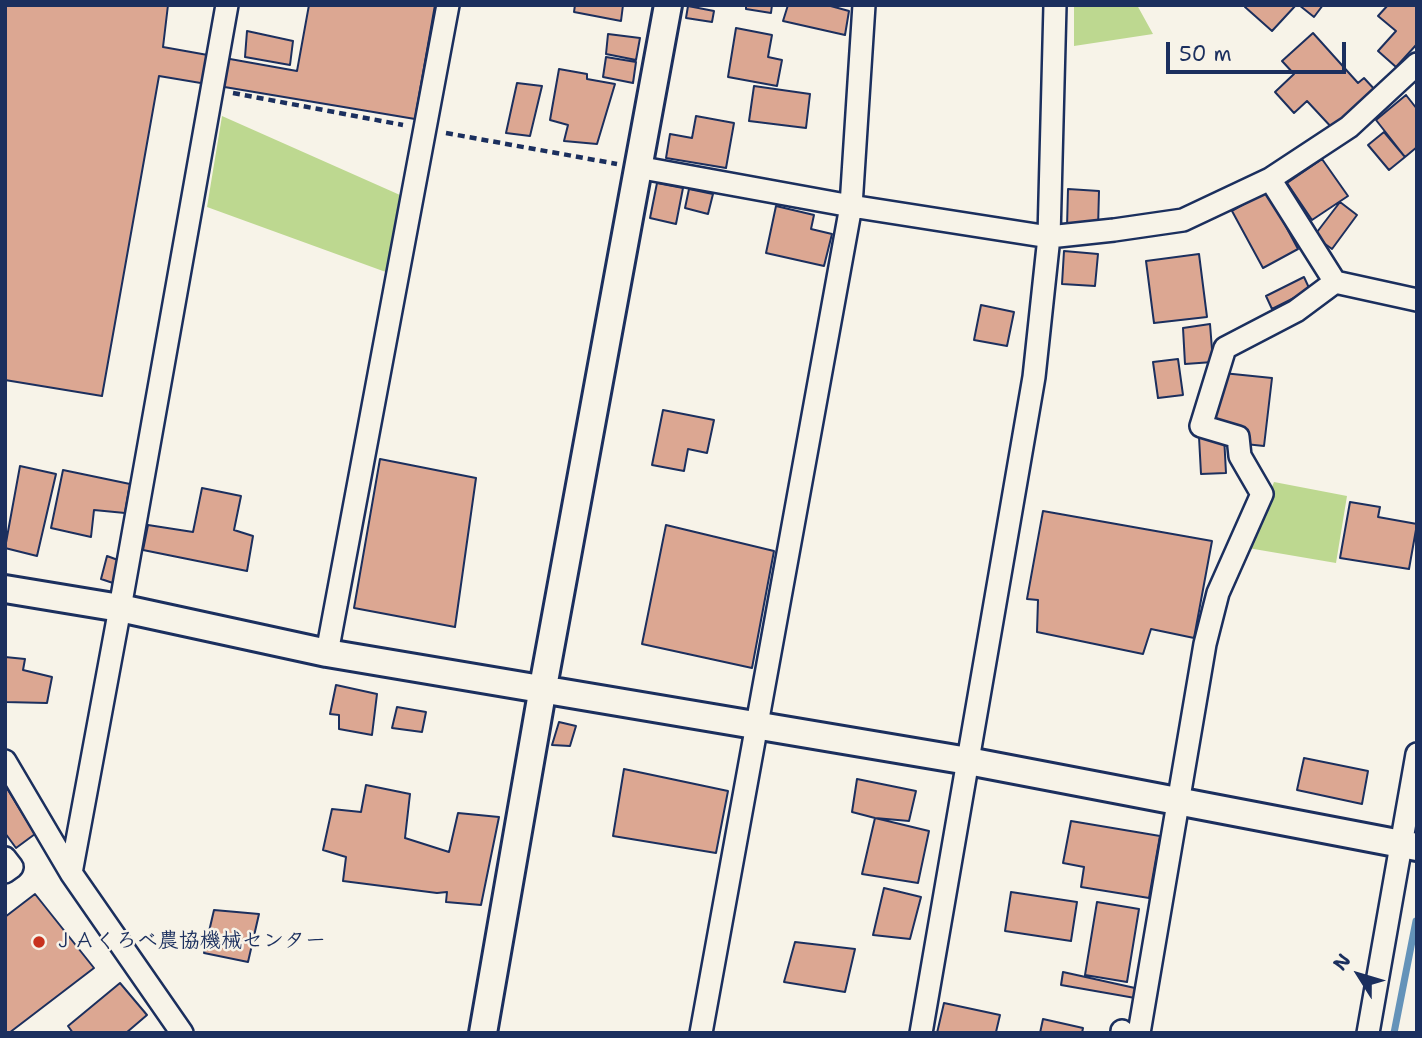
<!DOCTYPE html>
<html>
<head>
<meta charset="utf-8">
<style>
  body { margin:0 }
  #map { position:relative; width:1422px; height:1038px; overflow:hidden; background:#f7f3e8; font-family:"Shantell Sans",sans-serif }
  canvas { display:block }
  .frame { position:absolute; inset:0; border:7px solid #1b2f5e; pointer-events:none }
  .north { position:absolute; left:1324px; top:940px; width:70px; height:70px; -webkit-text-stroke:5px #f7f3e8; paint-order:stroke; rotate:307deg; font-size:19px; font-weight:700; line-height:28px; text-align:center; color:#1b2f5e }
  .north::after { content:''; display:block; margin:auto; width:24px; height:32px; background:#1b2f5e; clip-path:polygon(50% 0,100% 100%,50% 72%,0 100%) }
  .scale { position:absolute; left:1166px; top:42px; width:180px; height:32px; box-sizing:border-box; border:4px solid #1b2f5e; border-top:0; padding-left:9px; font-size:21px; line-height:24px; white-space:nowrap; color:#1b2f5e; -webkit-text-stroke:5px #f7f3e8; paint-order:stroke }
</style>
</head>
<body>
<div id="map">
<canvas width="1422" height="1038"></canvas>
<div class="frame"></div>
<div class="north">N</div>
<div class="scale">50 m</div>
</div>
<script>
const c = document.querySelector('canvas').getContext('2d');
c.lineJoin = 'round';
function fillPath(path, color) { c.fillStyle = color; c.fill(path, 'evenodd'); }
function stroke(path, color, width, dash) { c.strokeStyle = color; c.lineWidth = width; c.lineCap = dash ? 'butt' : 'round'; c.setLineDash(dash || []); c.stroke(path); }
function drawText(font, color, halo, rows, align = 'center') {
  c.font = font + ' "Shantell Sans","Klee One",sans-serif'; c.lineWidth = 5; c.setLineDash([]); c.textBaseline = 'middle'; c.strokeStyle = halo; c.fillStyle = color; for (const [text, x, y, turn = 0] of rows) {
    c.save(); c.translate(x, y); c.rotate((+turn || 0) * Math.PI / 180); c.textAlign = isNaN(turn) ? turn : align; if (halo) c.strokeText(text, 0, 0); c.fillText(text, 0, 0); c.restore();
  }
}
fillPath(new Path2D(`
  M 1074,5 L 1137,5 L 1153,34 L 1074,46 Z
  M 222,116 L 409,199 L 394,275 L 207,207 Z
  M 1274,482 L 1347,496 L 1336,563 L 1248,548 Z`), '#bdd890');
stroke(new Path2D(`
  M 1394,1033 L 1416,921`), '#6493b9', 7);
const building = new Path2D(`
  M 5,5 L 168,5 L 163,47 L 297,71 L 309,5 L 435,5 L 415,119 L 159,76 L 102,396 L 5,380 Z
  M 575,5 L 623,5 L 621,21 L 574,12 Z
  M 746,5 L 772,5 L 771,13 L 746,9 Z
  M 788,5 L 827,5 L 849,11 L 845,35 L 783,21 Z
  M 1246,5 L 1296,5 L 1272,31 L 1245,7 Z
  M 1299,5 L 1323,5 L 1314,17 Z
  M 1388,5 L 1417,5 L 1417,44 L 1396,67 L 1378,51 L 1396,31 L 1378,16 Z
  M 688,6 L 714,11 L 712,22 L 686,18 Z
  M 736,28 L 772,35 L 768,57 L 782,60 L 777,86 L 728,77 Z
  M 247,31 L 293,41 L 290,65 L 245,57 Z
  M 1313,33 L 1358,83 L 1364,78 L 1376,91 L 1334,130 L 1307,101 L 1294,113 L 1275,92 L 1294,74 L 1282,61 Z
  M 608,34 L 640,38 L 636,60 L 606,54 Z
  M 606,57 L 636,62 L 633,83 L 603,77 Z
  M 559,69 L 587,74 L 587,79 L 615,84 L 597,144 L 564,141 L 568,125 L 550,120 Z
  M 517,83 L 542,86 L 530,136 L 506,133 Z
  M 754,86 L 810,94 L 806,128 L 749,121 Z
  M 1406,95 L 1417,109 L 1417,147 L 1405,157 L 1376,120 Z
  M 696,116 L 734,123 L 726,168 L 666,158 L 670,134 L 692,138 Z
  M 1384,132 L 1405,157 L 1389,170 L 1368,145 Z
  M 1322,159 L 1348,196 L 1312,220 L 1287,183 Z
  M 657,183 L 683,188 L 676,224 L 650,218 Z
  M 689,189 L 713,194 L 708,214 L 685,208 Z
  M 1068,189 L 1099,191 L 1098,229 L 1067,227 Z
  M 1267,191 L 1298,249 L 1263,268 L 1232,211 Z
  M 1340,202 L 1357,215 L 1332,249 L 1314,236 Z
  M 776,206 L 814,215 L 811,229 L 832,234 L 824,266 L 766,253 Z
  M 1064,251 L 1098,254 L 1095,286 L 1062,284 Z
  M 1199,254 L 1207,317 L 1154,323 L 1146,261 Z
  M 1304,277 L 1310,290 L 1272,309 L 1266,296 Z
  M 981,305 L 1014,312 L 1007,346 L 974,340 Z
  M 1210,324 L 1213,362 L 1185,364 L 1183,328 Z
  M 1178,359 L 1183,395 L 1158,398 L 1153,362 Z
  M 1223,373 L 1272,378 L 1264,446 L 1245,444 L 1245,428 L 1211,424 Z
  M 663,410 L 714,420 L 707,453 L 688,449 L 684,471 L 652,465 Z
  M 1224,436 L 1226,473 L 1201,474 L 1199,437 Z
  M 380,459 L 476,478 L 455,627 L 354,608 Z
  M 20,466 L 56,474 L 37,556 L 5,548 Z
  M 63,470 L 130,484 L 125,513 L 94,510 L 91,537 L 51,528 Z
  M 202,488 L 241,496 L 234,530 L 253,536 L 247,571 L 143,550 L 148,525 L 193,532 Z
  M 1350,502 L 1380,507 L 1378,517 L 1417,524 L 1409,569 L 1340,558 Z
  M 1043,511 L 1212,541 L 1194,638 L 1151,629 L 1143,654 L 1037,632 L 1038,600 L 1027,599 Z
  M 666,525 L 774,551 L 752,668 L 642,644 Z
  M 107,556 L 118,560 L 113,583 L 101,579 Z
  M 5,657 L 25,659 L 23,670 L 52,677 L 47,703 L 5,702 Z
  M 336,685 L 377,694 L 372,735 L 339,729 L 339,715 L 330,714 Z
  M 397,707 L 426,712 L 422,732 L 392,728 Z
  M 559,722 L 576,726 L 570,746 L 552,745 Z
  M 1304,758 L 1368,771 L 1362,804 L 1297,790 Z
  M 624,769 L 728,791 L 716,853 L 613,836 Z
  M 857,779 L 916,791 L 909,821 L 875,818 L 852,812 Z
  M 5,785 L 35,834 L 16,848 L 5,833 Z
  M 366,785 L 410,794 L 405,838 L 449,852 L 458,813 L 499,817 L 481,905 L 446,902 L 447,892 L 437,893 L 343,881 L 346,857 L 323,850 L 332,809 L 361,812 Z
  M 875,818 L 929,831 L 918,883 L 862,874 Z
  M 1071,821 L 1160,836 L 1149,898 L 1081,887 L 1084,867 L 1063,863 Z
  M 884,888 L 921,897 L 910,939 L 873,935 Z
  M 1011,892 L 1077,902 L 1071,941 L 1005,931 Z
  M 35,894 L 94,968 L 9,1033 L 5,1033 L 5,917 Z
  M 1097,902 L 1139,909 L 1127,982 L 1085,975 Z
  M 214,910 L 259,914 L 248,962 L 204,953 Z
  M 795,942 L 855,949 L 845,992 L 784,982 Z
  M 1063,972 L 1135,988 L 1135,998 L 1061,985 Z
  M 120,983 L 147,1015 L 126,1033 L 73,1033 L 68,1026 Z
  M 944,1003 L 1000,1015 L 996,1032 L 1000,1033 L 937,1033 Z
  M 1043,1019 L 1083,1028 L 1082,1033 L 1040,1033 Z`);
fillPath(building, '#dca792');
stroke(building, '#1b2f5e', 2);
const minor = new Path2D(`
  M 637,167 L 851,206 L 1049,237 L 1114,230 L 1183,220 L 1270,179 L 1349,127 L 1417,64
  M 1270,179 L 1335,282
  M 327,653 L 448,5
  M 5,761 L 71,873
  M 5,858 L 12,867 L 5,872
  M 182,1033 L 71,873 L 120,608 L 227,5
  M 701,1033 L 851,206 L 864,5
  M 921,1033 L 1034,377 L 1049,237 L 1055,5
  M 1122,1033 L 1122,1031
  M 1139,1033 L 1205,644 L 1218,593 L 1262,494 L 1240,456 L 1238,437 L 1201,426 L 1225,348 L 1296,311 L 1335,282 L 1417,300
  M 1368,1033 L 1417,754`);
const tertiary = new Path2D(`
  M 5,589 L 120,608 L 327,653 L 968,761 L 1417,847
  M 483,1033 L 543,687 L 668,5`);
stroke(minor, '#1b2f5e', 26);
stroke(tertiary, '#1b2f5e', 32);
stroke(new Path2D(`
  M 233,93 L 403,125
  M 446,133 L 617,164`), '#1b2f5e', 4.5, [7, 5]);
stroke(minor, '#f7f3e8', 21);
stroke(tertiary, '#f7f3e8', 26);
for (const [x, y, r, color] of [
  [39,942,7,"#c8321e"]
]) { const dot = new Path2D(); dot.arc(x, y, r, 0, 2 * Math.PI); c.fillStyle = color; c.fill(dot); stroke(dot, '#f7f3e8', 2.5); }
drawText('bold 21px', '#1b2f5e', '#f7f3e8', [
  ["ＪＡくろべ農協機械センター",53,942]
], 'left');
</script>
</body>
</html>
